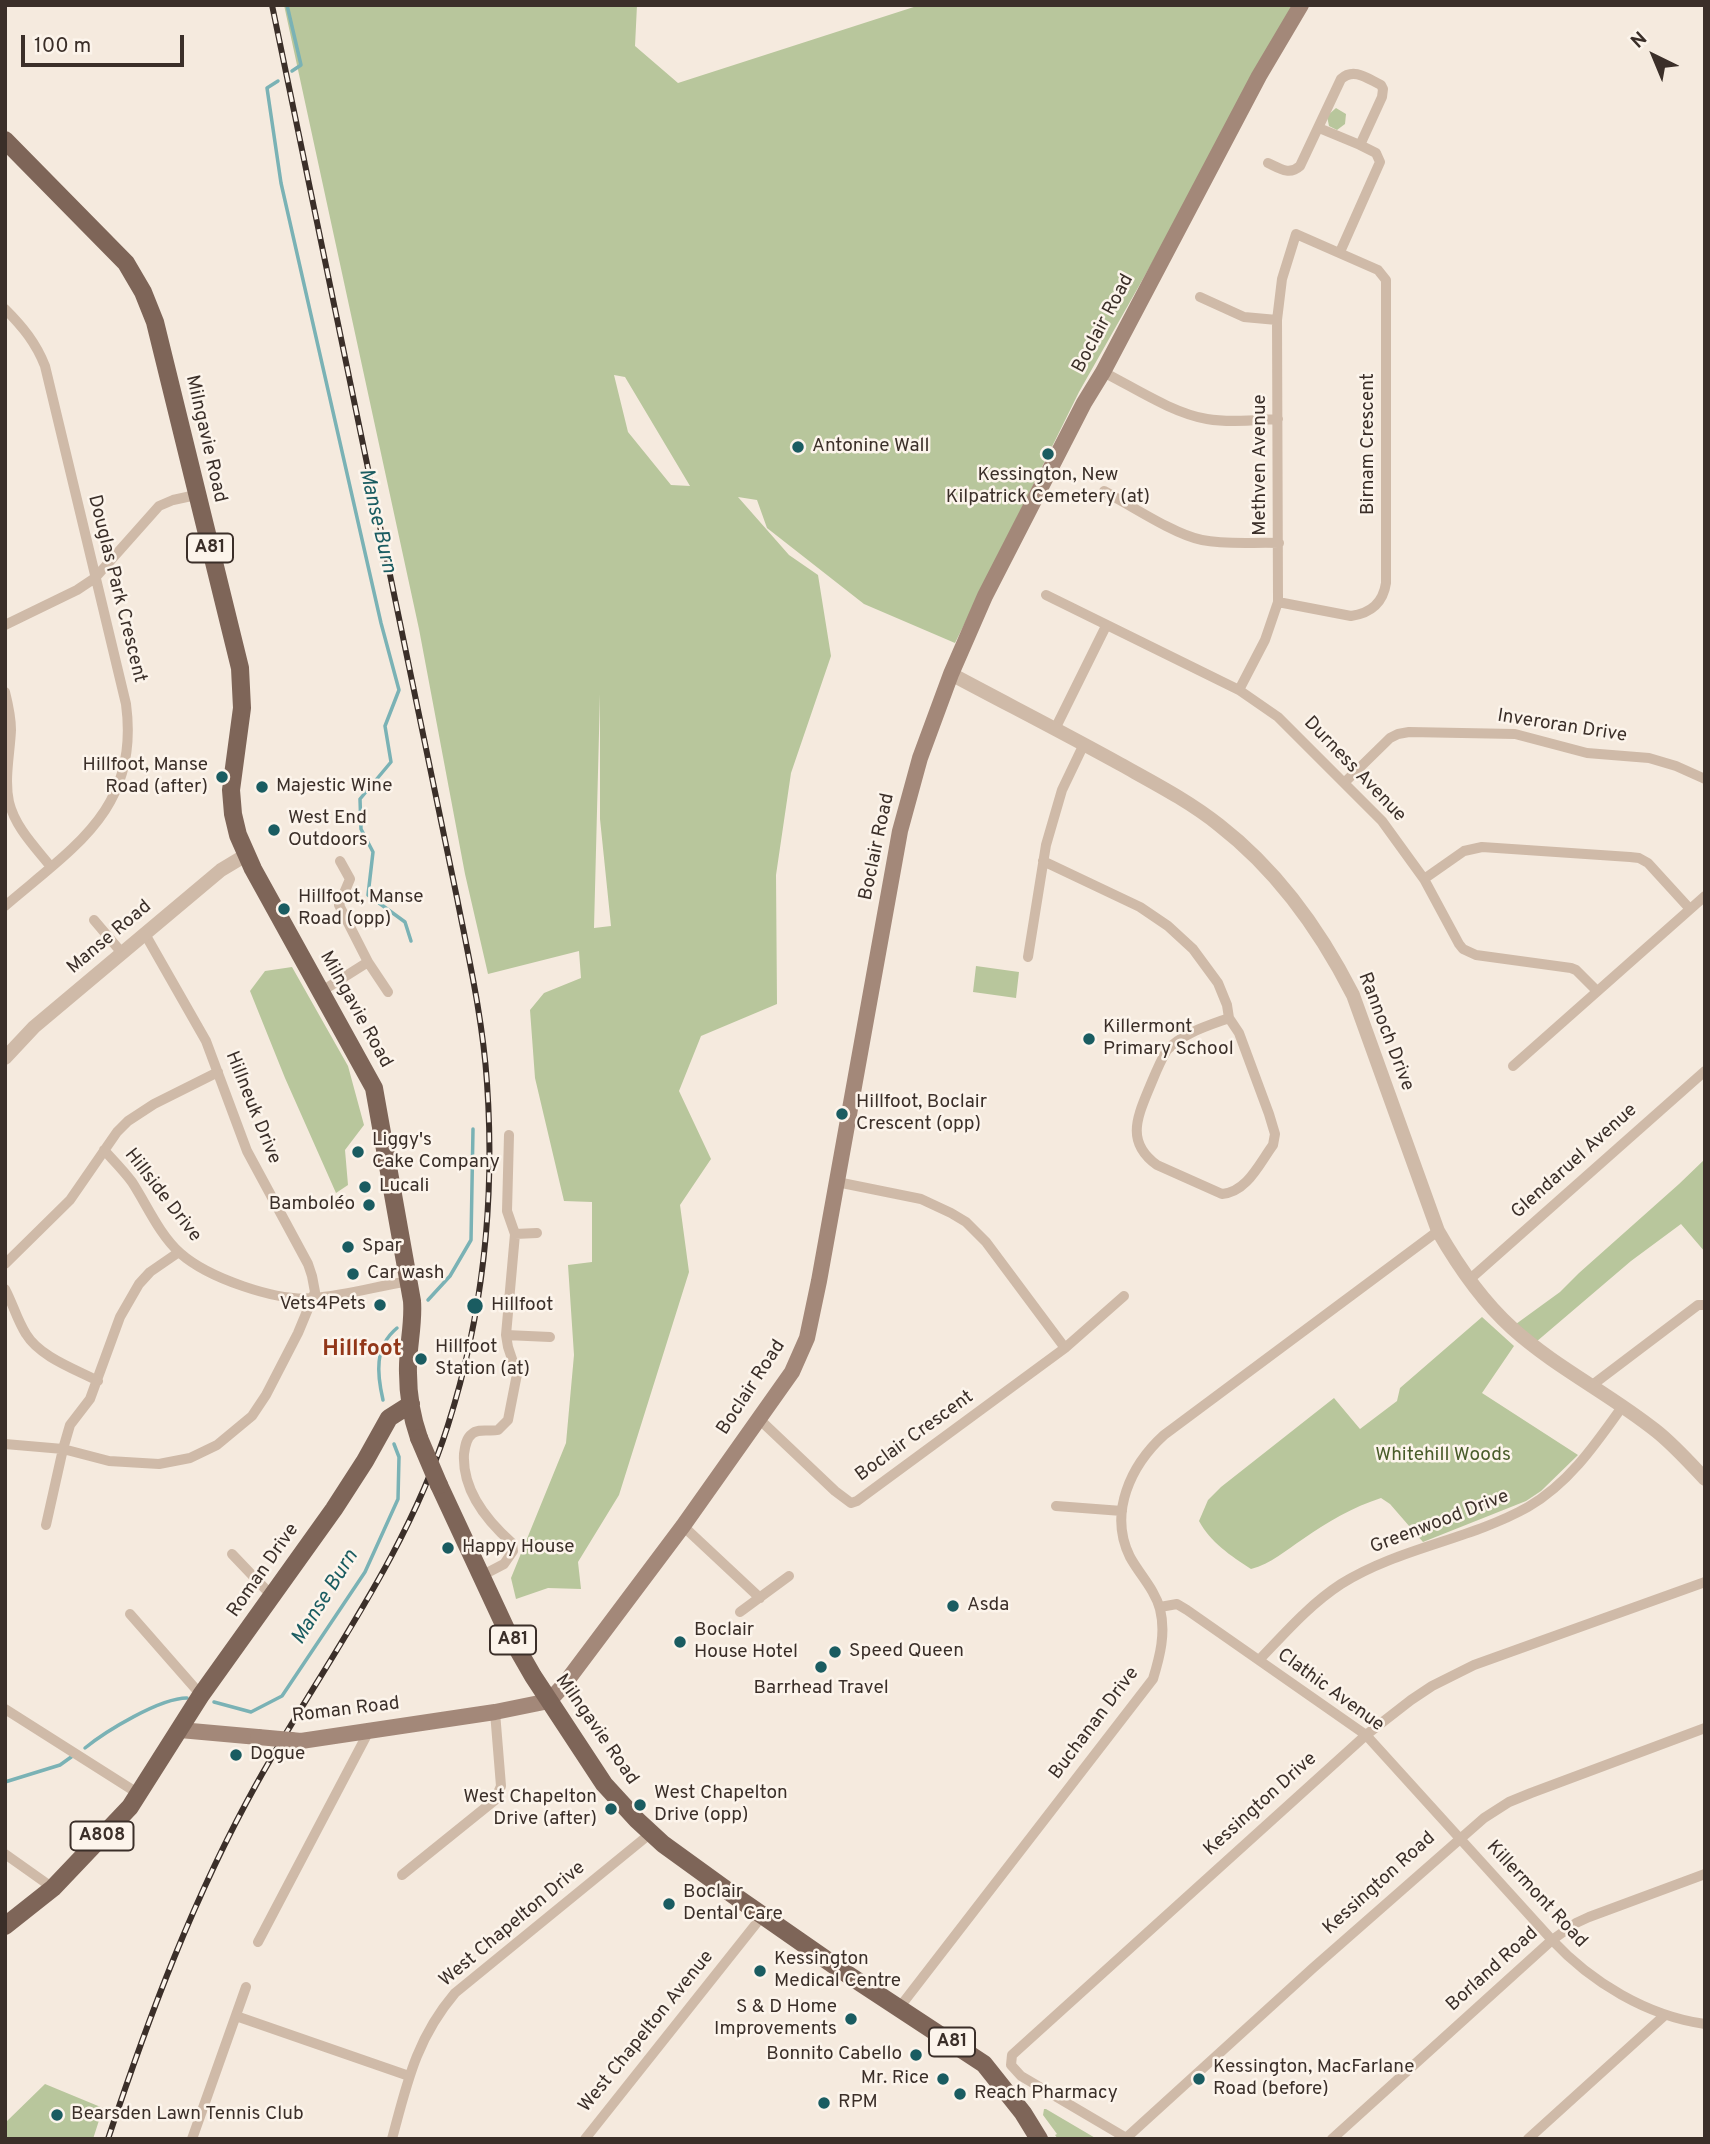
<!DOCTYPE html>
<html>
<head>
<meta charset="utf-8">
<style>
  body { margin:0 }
  #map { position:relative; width:1710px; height:2144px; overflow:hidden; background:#f5eade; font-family:Overpass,sans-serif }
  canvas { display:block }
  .frame { position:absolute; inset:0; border:7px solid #3b2f29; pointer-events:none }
  .north { position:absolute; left:1619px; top:21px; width:70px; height:70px; -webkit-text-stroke:5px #fcf4eb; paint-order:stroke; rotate:317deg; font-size:19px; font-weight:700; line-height:28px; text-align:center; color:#3b2f29 }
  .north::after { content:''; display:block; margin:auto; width:24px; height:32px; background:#3b2f29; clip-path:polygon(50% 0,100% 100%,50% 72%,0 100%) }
  .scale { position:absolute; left:21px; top:35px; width:163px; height:32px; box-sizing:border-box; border:4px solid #3b2f29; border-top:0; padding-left:9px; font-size:21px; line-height:24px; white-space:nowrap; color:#3b2f29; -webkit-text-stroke:5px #fcf4eb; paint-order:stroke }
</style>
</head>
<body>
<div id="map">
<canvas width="1710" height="2144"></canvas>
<div class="frame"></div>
<div class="north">N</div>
<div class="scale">100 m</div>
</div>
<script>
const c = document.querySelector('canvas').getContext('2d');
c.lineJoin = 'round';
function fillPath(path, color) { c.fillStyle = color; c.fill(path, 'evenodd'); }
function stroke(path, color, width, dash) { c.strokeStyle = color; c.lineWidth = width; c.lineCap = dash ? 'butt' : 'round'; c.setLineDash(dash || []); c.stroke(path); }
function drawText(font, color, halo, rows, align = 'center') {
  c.font = font + ' Overpass,sans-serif'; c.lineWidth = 5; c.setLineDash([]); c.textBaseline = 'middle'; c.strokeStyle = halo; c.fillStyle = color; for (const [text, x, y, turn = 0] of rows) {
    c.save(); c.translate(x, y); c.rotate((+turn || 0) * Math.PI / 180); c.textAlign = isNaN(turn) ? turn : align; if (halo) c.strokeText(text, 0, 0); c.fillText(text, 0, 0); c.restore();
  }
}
fillPath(new Path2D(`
  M 284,5 L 637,5 L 635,46 L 678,83 L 920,5 L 1293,5 L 1200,178 L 1079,392 L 955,643 L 864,604 L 767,528 L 757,500 L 738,497 L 789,555 L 818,575 L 831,656 L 791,773 L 776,875 L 777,1004 L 701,1036 L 679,1091 L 711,1159 L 680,1205 L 689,1272 L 619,1495 L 578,1562 L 581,1589 L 548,1588 L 516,1599 L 511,1578 L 566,1443 L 574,1355 L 568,1265 L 592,1262 L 592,1202 L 564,1201 L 535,1078 L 530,1010 L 544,993 L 581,978 L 579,951 L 488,974 L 465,874 L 419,629 ZM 614,375 L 625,377 L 690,486 L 671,485 L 628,432 ZM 600,694 L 600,819 L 611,926 L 594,928 Z
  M 1336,108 L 1346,114 L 1345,124 L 1337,130 L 1329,126 L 1327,116 Z
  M 976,966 L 1019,972 L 1016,998 L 973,992 Z
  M 292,967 L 348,1066 L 364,1125 L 345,1150 L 348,1185 L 336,1193 L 285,1078 L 250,991 L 265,971 Z
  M 1705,1159 L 1705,1252 L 1681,1224 L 1631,1261 L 1536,1342 L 1516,1324 L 1560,1292 L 1579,1273 L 1679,1184 Z
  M 1482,1317 L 1514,1346 L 1482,1393 L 1578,1455 L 1541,1491 L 1526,1501 L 1423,1542 L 1390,1504 L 1381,1498 C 1353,1507 1327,1522 1303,1539 C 1286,1550 1271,1564 1251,1569 C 1231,1556 1210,1542 1199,1521 L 1208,1500 L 1221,1487 L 1334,1398 L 1360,1429 L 1397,1401 L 1400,1388 Z
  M 45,2084 L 103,2108 L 93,2139 L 5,2139 L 5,2123 Z
  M 1044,2109 L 1046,2109 L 1097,2139 L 1058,2139 L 1055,2135 L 1057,2134 L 1043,2115 Z`), '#b8c69c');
stroke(new Path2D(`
  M 287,5 L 301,65 L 292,71
  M 278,81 L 267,88 L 281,183 L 381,623 L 399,690 L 385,726 L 391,762 L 360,799 L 361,829 L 373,852 L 368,895 L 405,922 L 411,941
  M 428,1300 L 450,1276 L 471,1240 L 473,1129
  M 383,1400 C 377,1374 374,1347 397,1328
  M 214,1702 L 251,1712 L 282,1696 L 365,1572 L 398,1499 L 399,1457 L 394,1444
  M 85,1748 C 106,1731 160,1698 187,1698
  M 5,1782 L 60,1765 L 74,1755`), '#7ab2b5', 3.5);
stroke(new Path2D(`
  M 1319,128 L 1360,145
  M 1268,163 C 1279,168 1289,176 1300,166 L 1341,79 C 1354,67 1368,79 1381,85 L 1383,89 L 1382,97 L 1360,145 L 1376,153 L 1380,162 L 1340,252
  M 1200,297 L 1244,317 L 1277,320
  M 5,309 C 23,327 36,343 45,366 L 126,704 C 140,808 75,846 5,906
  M 1103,372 C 1135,388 1172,413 1207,419 C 1230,423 1255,420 1278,419
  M 1104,491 C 1130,505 1175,535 1202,540 C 1227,545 1254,542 1279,543
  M 1046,595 L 1239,690 L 1278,717 L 1382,821 L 1424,879 L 1459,944 L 1463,949 L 1476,955 L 1571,968 L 1576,970 L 1597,991
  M 5,625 L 77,590 L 95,578 L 159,506 L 173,500 L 196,495
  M 1239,690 L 1265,640 L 1278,602 L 1277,320 L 1282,279 L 1296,234 L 1378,270 L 1386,280 L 1386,583 C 1383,603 1371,613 1351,616 L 1278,602
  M 5,692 C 8,704 11,717 11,730 C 10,753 4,779 9,802 C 15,827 35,847 51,867
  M 1055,729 L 1106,626
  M 1345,782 L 1390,738 L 1398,734 L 1409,732 L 1515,734 L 1587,753 L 1649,758 L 1676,766 L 1705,779
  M 340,861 L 350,879 L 339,905 L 368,962 L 388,992
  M 1043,861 L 1140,907 L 1168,926 L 1193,949 L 1218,983 L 1227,1005 L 1229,1018 L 1239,1033 L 1269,1114 L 1275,1134 L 1273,1145 C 1259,1164 1247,1192 1222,1194 L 1157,1165 C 1127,1143 1136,1120 1148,1091 C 1154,1077 1159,1063 1167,1050 C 1183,1033 1207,1026 1229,1018
  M 1424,879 L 1464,851 L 1482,847 L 1630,857 L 1639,858 L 1648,863 L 1690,909
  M 94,920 L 122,953
  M 1028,957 L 1046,845 L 1062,790 L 1084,744
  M 322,991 L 368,962
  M 1513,1066 L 1705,896
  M 104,1150 C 113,1160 124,1171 132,1182 C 147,1205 159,1234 180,1253 C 208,1278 277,1302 314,1298 C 346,1295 378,1286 409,1281
  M 837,1182 L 921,1199 L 951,1213 L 966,1222 L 986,1242 L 1065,1348
  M 515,1234 L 537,1233
  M 5,1264 L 70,1200 L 117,1132 L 128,1121 L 154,1104 L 218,1072
  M 1469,1280 L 1705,1071
  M 5,1289 C 13,1304 17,1320 26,1334 C 40,1357 75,1369 98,1381
  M 506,1335 L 550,1337
  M 1591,1386 L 1698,1305 L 1705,1305
  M 759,1419 L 835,1491 L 851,1503 L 857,1501 L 1065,1348 L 1124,1296
  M 5,1444 L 63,1449 L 109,1461 L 159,1464 L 190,1458 L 217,1445 L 252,1416 L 266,1395 L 298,1333 L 315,1292 L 312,1276 L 308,1264 L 247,1151 L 206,1041 L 145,934
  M 1056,1506 L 1122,1511
  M 46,1525 L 63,1449 L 70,1425 L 90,1399 L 120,1317 L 139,1284 L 150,1272 L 179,1252
  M 683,1526 L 760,1598
  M 232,1554 L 272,1596
  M 481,1576 L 504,1564 L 513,1551 L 512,1543 C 486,1520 462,1490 464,1454 C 465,1447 466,1438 472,1434 C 478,1428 490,1432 498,1430 L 508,1420 L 517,1374 L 508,1347 L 506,1335 L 515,1234 L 507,1211 L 509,1135
  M 1160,1607 L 1177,1604 L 1187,1610 L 1366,1735 L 1552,1940 C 1591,1982 1647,2016 1705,2024
  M 740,1612 L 789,1576
  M 130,1614 L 201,1695
  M 1259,1660 C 1285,1633 1309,1605 1341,1584 C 1398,1548 1469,1540 1528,1507 C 1569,1483 1595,1445 1622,1407
  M 5,1709 L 139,1794
  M 5,1854 L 53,1888
  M 402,1875 L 495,1800 L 501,1786 L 495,1712
  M 258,1942 L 370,1729
  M 899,2008 L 1153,1679 C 1160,1656 1166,1633 1160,1609 C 1155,1590 1140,1575 1130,1557 C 1108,1513 1131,1465 1164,1435 L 1438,1231
  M 236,2016 L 409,2076
  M 192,2139 L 246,1987
  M 392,2139 C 407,2083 416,2039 455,1993 L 651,1833
  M 585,2139 L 763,1915
  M 1125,2139 L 1313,1968 L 1484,1818 L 1509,1802 L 1531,1793 L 1705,1728
  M 1128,2139 L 1021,2076 L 1011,2065 L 1012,2055 L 1366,1735 L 1411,1700 L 1432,1686 L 1474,1665 L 1705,1582
  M 1332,2139 L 1552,1940 L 1576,1923 L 1589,1917 L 1705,1874
  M 1528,2139 L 1665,2015`), '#cfbaa8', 10);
stroke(new Path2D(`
  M 951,674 C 1007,704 1064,733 1120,764 C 1154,783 1189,801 1219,825 C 1277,870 1320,930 1353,995 L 1438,1231 C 1458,1266 1481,1300 1512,1328 C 1555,1367 1610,1394 1655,1430 C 1673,1444 1689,1462 1705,1479
  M 5,1058 L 34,1027 L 221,870 L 246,855`), '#cfbaa8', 14);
stroke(new Path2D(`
  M 180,1730 L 258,1737
  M 291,1740 L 301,1741 L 495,1712 L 549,1701 L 563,1686 L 683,1526 L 792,1372 L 807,1338 L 819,1281 L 900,831 L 920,758 L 951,674 L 985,596 L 1084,403 L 1103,372 L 1259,76 L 1301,5`), '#a38879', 16);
stroke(new Path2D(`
  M 5,140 L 126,263 L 143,292 L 155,322 L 240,668 L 242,708 L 231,790 L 233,814 L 238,835 L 253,869 L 374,1088 L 412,1301 C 414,1325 407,1349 408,1373 C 408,1394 412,1418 419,1438
  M 439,1485 L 506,1629 L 533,1676 L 604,1784 L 637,1820 L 663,1844 L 739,1899 L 841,1970 L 984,2064 L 1023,2113 L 1039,2139
  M 5,1926 L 53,1888 L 130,1807 L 201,1695 L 334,1509 L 365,1461 L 389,1418 L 411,1404`), '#7e6558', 18);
const rail = new Path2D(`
  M 108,2139 C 149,2016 194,1896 257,1783 C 323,1665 407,1555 448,1425 C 483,1315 495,1198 487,1083 C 483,1021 469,959 457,898 L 272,5`);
stroke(rail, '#3b2f29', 6);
stroke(rail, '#fcf4eb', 3.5, [10]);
stroke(new Path2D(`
  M 258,1737 L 291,1740`), '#a38879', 16);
stroke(new Path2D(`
  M 419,1438 L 439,1485`), '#7e6558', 18);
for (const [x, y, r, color] of [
  [798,447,7,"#1a5c61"],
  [1048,454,7,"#1a5c61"],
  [222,777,7,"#1a5c61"],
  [262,787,7,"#1a5c61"],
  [274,830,7,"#1a5c61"],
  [284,909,7,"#1a5c61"],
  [1089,1039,7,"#1a5c61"],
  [842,1114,7,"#1a5c61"],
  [358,1152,7,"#1a5c61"],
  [365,1187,7,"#1a5c61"],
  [369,1205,7,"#1a5c61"],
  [348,1247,7,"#1a5c61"],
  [353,1274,7,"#1a5c61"],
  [380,1305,7,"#1a5c61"],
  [475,1306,9,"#1a5c61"],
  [421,1359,7,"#1a5c61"],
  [448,1548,7,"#1a5c61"],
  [953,1606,7,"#1a5c61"],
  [680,1642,7,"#1a5c61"],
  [835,1652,7,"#1a5c61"],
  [821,1667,7,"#1a5c61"],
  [236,1755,7,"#1a5c61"],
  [640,1805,7,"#1a5c61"],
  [611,1809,7,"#1a5c61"],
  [669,1904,7,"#1a5c61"],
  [760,1971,7,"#1a5c61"],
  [851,2019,7,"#1a5c61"],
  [916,2055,7,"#1a5c61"],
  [943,2079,7,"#1a5c61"],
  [1199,2079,7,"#1a5c61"],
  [960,2094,7,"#1a5c61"],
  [824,2103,7,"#1a5c61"],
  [57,2115,7,"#1a5c61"]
]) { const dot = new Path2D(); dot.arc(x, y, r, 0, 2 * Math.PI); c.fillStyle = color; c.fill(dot); stroke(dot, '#fcf4eb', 2.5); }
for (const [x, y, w] of [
  [210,548,46],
  [513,1640,46],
  [102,1836,63],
  [952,2042,46]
]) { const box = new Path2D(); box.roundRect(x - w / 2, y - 14.5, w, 29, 5); c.fillStyle = '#fcf4eb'; c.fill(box); stroke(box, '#3b2f29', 2); }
drawText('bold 18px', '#3b2f29', null, [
  ["A81",210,548],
  ["A81",513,1640],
  ["A808",102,1836],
  ["A81",952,2042]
]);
drawText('19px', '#3b2f29', '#fcf4eb', [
  ["Boclair Road",1104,324,-62],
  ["Milngavie Road",205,439,77],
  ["Birnam Crescent",1369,444,-90],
  ["Methven Avenue",1261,465,-90],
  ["Douglas Park Crescent",116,589,76],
  ["Inveroran Drive",1562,727,9],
  ["Durness Avenue",1354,770,46],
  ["Boclair Road",878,847,-78],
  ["Manse Road",110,938,-40],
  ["Milngavie Road",355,1010,61],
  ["Rannoch Drive",1385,1032,69],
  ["Hillneuk Drive",252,1108,68],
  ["Glendaruel Avenue",1575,1162,-42],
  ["Hillside Drive",162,1196,52],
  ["Boclair Road",752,1388,-57],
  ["Boclair Crescent",915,1437,-36],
  ["Greenwood Drive",1440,1523,-21],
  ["Roman Drive",264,1571,-55],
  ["Clathic Avenue",1330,1691,36],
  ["Roman Road",346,1711,-7],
  ["Buchanan Drive",1095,1724,-53],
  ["Milngavie Road",596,1730,55],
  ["Kessington Drive",1261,1805,-42],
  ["Kessington Road",1380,1884,-42],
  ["Killermont Road",1536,1895,47],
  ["West Chapelton Drive",513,1925,-40],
  ["Borland Road",1493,1970,-42],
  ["West Chapelton Avenue",647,2032,-51]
]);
drawText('19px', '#3b2f29', '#fcf4eb', [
  ["Antonine Wall",812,447],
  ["Kessington, New",1048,476,"center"],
  ["Kilpatrick Cemetery (at)",1048,498,"center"],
  ["Hillfoot, Manse",208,766,"right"],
  ["Road (after)",208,788,"right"],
  ["Majestic Wine",276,787],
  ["West End",288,819],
  ["Outdoors",288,841],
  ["Hillfoot, Manse",298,898],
  ["Road (opp)",298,920],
  ["Killermont",1103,1028],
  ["Primary School",1103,1050],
  ["Hillfoot, Boclair",856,1103],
  ["Crescent (opp)",856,1125],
  ["Liggy's",372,1141],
  ["Cake Company",372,1163],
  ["Lucali",379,1187],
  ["Bamboléo",355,1205,"right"],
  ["Spar",362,1247],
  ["Car wash",367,1274],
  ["Vets4Pets",366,1305,"right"],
  ["Hillfoot",491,1306],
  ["Hillfoot",435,1348],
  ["Station (at)",435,1370],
  ["Happy House",462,1548],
  ["Asda",967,1606],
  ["Boclair",694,1631],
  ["House Hotel",694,1653],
  ["Speed Queen",849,1652],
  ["Barrhead Travel",821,1689,"center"],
  ["Dogue",250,1755],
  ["West Chapelton",654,1794],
  ["Drive (opp)",654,1816],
  ["West Chapelton",597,1798,"right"],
  ["Drive (after)",597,1820,"right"],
  ["Boclair",683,1893],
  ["Dental Care",683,1915],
  ["Kessington",774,1960],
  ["Medical Centre",774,1982],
  ["S & D Home",837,2008,"right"],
  ["Improvements",837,2030,"right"],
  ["Bonnito Cabello",902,2055,"right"],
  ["Kessington, MacFarlane",1213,2068],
  ["Road (before)",1213,2090],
  ["Mr. Rice",929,2079,"right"],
  ["Reach Pharmacy",974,2094],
  ["RPM",838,2103],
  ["Bearsden Lawn Tennis Club",71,2115]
], 'left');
drawText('19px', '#495c2a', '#fcf4eb', [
  ["Whitehill Woods",1443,1456]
]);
drawText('italic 21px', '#1a5c61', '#fcf4eb', [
  ["Manse Burn",376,521,77],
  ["Manse Burn",326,1598,-58]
]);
drawText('bold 23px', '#923719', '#fcf4eb', [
  ["Hillfoot",362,1350]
]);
</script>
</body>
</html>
